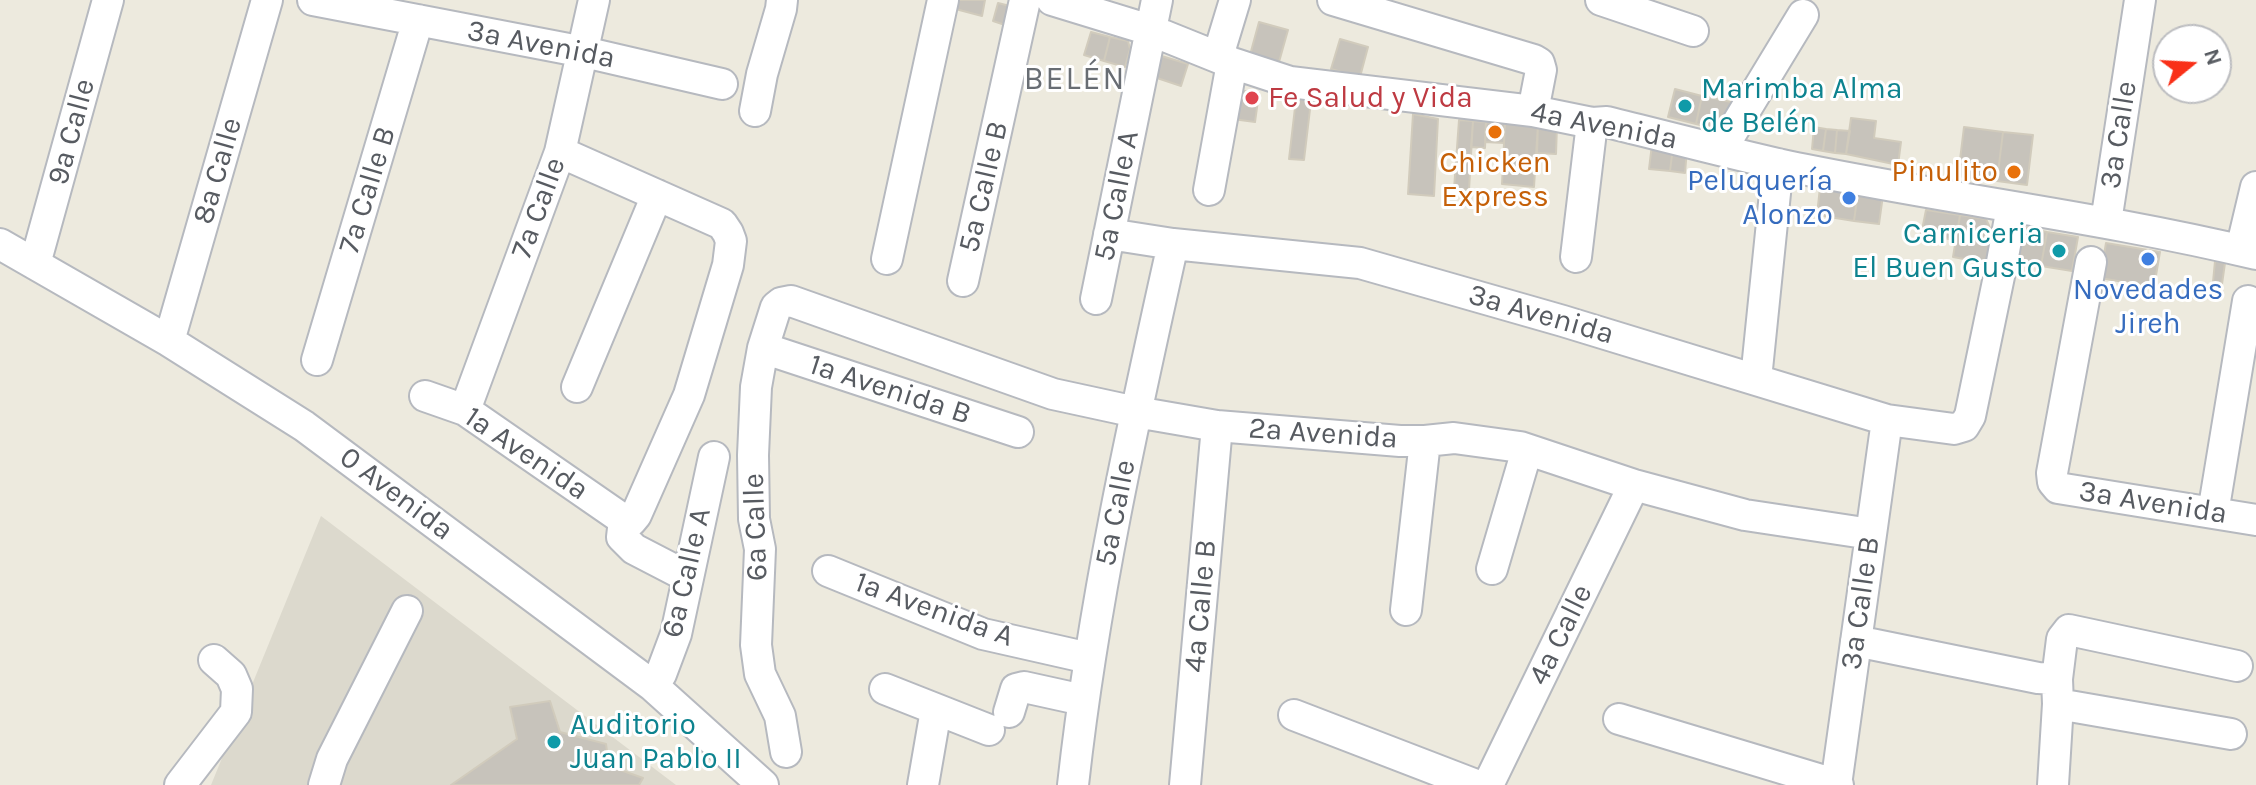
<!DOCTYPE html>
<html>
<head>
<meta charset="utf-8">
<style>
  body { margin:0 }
  #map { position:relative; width:2256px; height:785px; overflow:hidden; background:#edeade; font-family:Karla,sans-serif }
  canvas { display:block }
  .north { position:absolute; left:2152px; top:24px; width:80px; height:80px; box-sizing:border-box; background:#fff; border:2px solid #bcbdc0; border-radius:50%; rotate:72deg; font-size:22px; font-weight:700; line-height:32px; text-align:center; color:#575b61 }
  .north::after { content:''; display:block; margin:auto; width:28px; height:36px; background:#f93018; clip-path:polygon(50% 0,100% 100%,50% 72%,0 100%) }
</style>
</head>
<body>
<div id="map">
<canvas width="2256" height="785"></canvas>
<div class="north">N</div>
</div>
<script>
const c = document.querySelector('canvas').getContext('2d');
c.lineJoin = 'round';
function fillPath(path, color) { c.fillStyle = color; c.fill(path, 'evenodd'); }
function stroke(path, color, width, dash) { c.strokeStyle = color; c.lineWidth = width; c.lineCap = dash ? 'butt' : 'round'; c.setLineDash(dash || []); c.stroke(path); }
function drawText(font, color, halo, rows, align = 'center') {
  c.font = font + ' Karla,sans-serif'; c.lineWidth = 6; c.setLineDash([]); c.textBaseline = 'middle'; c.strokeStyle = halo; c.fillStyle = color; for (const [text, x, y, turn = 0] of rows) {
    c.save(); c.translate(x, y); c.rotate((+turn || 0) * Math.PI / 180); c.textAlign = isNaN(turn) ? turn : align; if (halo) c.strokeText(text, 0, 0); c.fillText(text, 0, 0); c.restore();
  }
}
fillPath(new Path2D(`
  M 321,516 L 676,785 L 211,785 Z`), '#dcd9cd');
const building = new Path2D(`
  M 946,0 L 985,0 L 982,16 L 944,6 Z
  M 998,3 L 1010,6 L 1005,25 L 993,21 Z
  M 1259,22 L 1288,30 L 1279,62 L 1250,55 Z
  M 1091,32 L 1110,37 L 1104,61 L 1084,55 Z
  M 1110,37 L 1128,41 L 1130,49 L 1125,67 L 1104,61 Z
  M 1340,39 L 1368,47 L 1360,77 L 1331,69 Z
  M 1155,54 L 1188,64 L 1181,86 L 1148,75 Z
  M 1229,89 L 1259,93 L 1255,122 L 1225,118 Z
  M 1675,89 L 1702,96 L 1696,124 L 1668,117 Z
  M 1702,96 L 1731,102 L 1724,131 L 1696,124 Z
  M 1296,99 L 1311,101 L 1304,160 L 1289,159 Z
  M 1413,114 L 1438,119 L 1434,196 L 1408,194 Z
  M 1851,118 L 1876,121 L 1874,138 L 1901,142 L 1898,165 L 1846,154 Z
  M 1459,120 L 1473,121 L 1469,190 L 1454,189 Z
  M 1473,121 L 1486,122 L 1485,148 L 1471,147 Z
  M 1486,122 L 1505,123 L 1504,143 L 1485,142 Z
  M 1505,123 L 1538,124 L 1534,187 L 1502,184 Z
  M 1538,124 L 1557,126 L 1556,154 L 1537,153 Z
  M 1814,127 L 1826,129 L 1823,151 L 1812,149 Z
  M 1964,127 L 2003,132 L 1997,181 L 1958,176 Z
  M 1826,129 L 1837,130 L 1835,153 L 1823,151 Z
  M 1837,130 L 1850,131 L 1846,154 L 1835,153 Z
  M 2003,132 L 2033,135 L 2027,185 L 1997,181 Z
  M 1652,144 L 1673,147 L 1670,171 L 1649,169 Z
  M 1673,147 L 1687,149 L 1685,173 L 1670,171 Z
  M 1820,187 L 1858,192 L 1854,221 L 1817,215 Z
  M 1858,192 L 1883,195 L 1879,224 L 1854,221 Z
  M 1926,210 L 1960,215 L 1956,240 L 1921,235 Z
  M 1960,215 L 1986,219 L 1992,232 L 1986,263 L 1953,257 Z
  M 2014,225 L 2047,232 L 2041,266 L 2008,259 Z
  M 2047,232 L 2078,237 L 2072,271 L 2041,266 Z
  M 2106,243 L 2160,252 L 2154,287 L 2100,278 Z
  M 2215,261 L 2225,263 L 2222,284 L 2213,282 Z
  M 550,701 L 560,732 L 606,744 L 609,766 L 643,778 L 639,785 L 451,785 L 517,739 L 510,707 Z`);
fillPath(building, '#c7c3bb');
stroke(building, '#d1cbbc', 2);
const minor = new Path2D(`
  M 313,0 L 584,52 L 722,84
  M 1052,0 L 1150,30 L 1232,63 L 1290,82 L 1533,111 L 1592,123 L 1607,122 C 1664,136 1721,151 1778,164 C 1937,198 2098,216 2256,254
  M 1333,0 L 1534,60 L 1539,63 L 1541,70 L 1533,111
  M 1601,0 L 1693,31
  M 1218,56 L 1235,0
  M 755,111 L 762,74 L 781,9 L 782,0
  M 1721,150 L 1803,15
  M 560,152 L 722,224 L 728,233 L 731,241 L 728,265 L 689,395 L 636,515 L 631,521 L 624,520
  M 1209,190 L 1232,63
  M 2106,222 L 2140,0
  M 1109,234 L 1173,244 L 1360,263 L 1563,321 L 1887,420 L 1954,429 L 1964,426 L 1970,416 L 2002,262 L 2012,207
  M 0,244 L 169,341 L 304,426 L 653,686 L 763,785
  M 2241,250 L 2256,187
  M 1576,257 L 1592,123
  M 887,259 L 943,0
  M 2091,262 L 2052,473 L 2053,482 L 2058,488 L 2256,520
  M 35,264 L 108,0
  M 963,281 L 1025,0
  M 1096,299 L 1157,0
  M 169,341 L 267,0
  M 763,348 L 1018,432
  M 317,360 L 418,20
  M 1756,379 L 1778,164
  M 577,387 L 657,195
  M 425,396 L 465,410 L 624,520
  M 465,410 L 560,152 L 594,0
  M 2213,513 L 2248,301
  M 624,520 L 622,537 L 634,549 L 688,577
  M 1492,569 L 1527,450
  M 828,571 L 983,634 L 1089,658
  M 1406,610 L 1425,441
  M 1856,641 L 2038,678 L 2057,679
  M 653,686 L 661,674 L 676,634 L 714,457
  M 885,689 L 989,730
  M 2058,704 L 2231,734
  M 1009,712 L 1016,689 L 1024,687 L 1083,700
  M 1294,715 L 1476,785
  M 1619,719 L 1838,785
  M 786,752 L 780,716 L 760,674 L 756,645 L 760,549 L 754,519 L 753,455 L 756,387 L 763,348 L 776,307 L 781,303 L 791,301 L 1053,394 L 1136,412 L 1217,426 L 1400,441 L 1425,441 L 1454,438 L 1520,447 L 1634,485 L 1745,515 L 1871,534
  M 180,785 L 236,712 L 237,689 L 231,675 L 214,660
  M 324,785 L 332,759 L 407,611
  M 923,785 L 936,710
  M 1073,785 C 1093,603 1133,423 1173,244
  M 1185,785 L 1217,426
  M 1488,785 L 1634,485
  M 1836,785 L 1887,420
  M 2053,785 L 2058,704 L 2057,679 L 2062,639 L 2069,630 L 2237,666`);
stroke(minor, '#b6b9bf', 34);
stroke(minor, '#fff', 30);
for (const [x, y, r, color] of [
  [1252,98,8,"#e0444e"],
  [1685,106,8,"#0f9aa8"],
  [1495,132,8,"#e8710a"],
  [2014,172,8,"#e8710a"],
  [1849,198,8,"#3f7fe0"],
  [2059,251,8,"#0f9aa8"],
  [2148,259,8,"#3f7fe0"],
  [554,742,8,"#0f9aa8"]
]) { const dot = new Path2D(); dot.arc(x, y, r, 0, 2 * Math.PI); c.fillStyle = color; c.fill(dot); stroke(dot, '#fff', 3); }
drawText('30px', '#575b61', '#fff', [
  ["3a Avenida",541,45,11],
  ["4a Avenida",1604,126,11],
  ["9a Calle",72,132,-75],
  ["3a Calle",2119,135,-81],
  ["8a Calle",218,171,-74],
  ["5a Calle B",984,187,-77],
  ["7a Calle B",368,190,-73],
  ["5a Calle A",1117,196,-79],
  ["7a Calle",539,208,-70],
  ["3a Avenida",1541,315,16],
  ["1a Avenida B",890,390,18],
  ["2a Avenida",1323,434,4],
  ["1a Avenida",526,454,34],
  ["0 Avenida",396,494,37],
  ["3a Avenida",2153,503,9],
  ["5a Calle",1116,513,-79],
  ["6a Calle",756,527,-92],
  ["6a Calle A",687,573,-77],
  ["3a Calle B",1861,603,-82],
  ["4a Calle B",1201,606,-85],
  ["1a Avenida A",934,610,20],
  ["4a Calle",1561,635,-64]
]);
drawText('30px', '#0d838f', '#fff', [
  ["Marimba Alma",1701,89],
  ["de Belén",1701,123],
  ["Carniceria",2043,234,"right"],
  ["El Buen Gusto",2043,268,"right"],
  ["Auditorio",570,725],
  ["Juan Pablo II",570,759]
], 'left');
drawText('30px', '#be3a42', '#fff', [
  ["Fe Salud y Vida",1268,98]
], 'left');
drawText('30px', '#c56008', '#fff', [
  ["Chicken",1495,163],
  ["Express",1495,197],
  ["Pinulito",1998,172,"right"]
]);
drawText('30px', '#366cbe', '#fff', [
  ["Peluquería",1833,181],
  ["Alonzo",1833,215],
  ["Novedades",2148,290,"center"],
  ["Jireh",2148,324,"center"]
], 'right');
c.letterSpacing = '2px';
drawText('32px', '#686d73', '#fff', [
  ["BELÉN",1075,80]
]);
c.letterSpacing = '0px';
</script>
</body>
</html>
